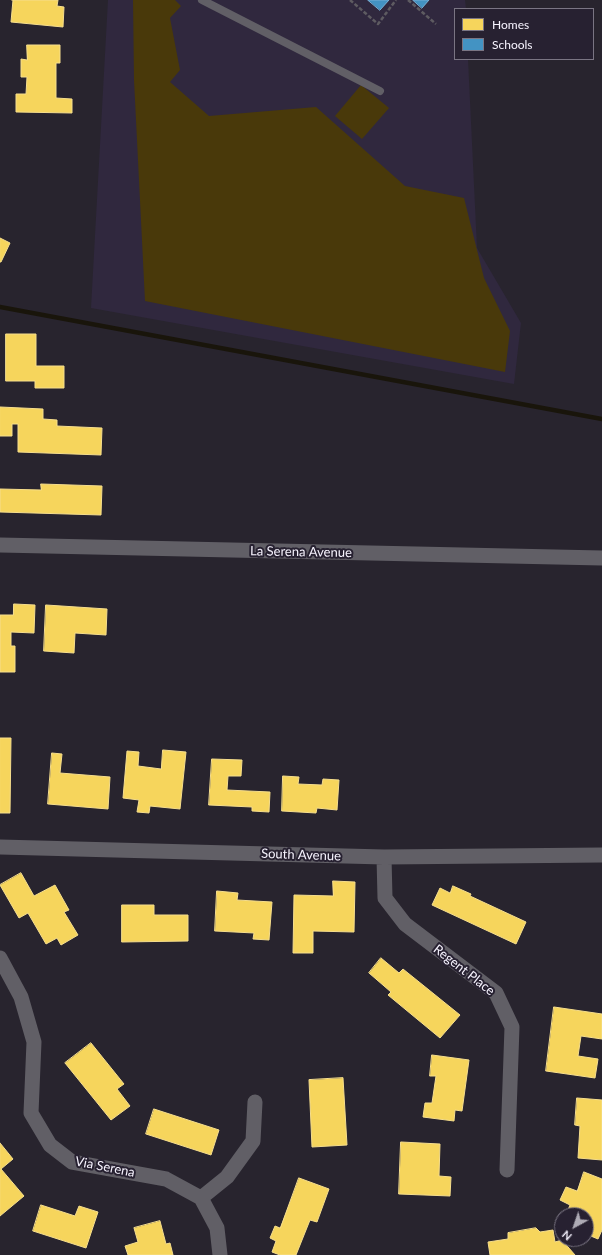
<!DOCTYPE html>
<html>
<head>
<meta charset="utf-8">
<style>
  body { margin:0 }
  #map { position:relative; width:602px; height:1255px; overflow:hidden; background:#28242e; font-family:Lato,sans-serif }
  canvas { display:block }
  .legend { position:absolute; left:454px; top:8px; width:140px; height:52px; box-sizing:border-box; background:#272131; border:1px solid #7a7583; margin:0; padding:5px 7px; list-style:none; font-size:12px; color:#f6f3fe }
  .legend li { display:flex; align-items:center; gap:8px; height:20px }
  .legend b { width:20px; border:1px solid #7a7583 }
  .north { position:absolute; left:554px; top:1207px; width:40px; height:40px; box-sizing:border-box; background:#272131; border:1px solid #7a7583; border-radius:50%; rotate:220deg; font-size:11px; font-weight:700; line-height:16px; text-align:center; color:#f6f3fe }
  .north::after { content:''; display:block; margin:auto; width:14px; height:18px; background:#aeabb5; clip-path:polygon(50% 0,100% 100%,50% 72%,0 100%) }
</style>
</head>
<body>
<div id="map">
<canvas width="602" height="1255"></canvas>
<ul class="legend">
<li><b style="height:11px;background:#f6d55c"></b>Homes</li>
<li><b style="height:11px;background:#4393c3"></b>Schools</li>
</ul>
<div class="north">N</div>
</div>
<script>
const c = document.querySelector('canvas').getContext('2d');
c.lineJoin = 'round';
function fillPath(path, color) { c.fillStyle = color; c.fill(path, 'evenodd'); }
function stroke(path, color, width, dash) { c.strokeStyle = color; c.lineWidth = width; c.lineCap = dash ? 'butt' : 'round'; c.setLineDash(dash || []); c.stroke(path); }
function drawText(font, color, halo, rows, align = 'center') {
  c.font = font + ' Lato,sans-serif'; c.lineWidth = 4; c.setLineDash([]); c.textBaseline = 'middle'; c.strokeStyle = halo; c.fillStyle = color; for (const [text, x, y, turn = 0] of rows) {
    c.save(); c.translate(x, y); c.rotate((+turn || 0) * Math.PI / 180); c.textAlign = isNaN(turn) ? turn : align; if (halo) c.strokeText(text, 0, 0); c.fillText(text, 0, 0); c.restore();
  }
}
fillPath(new Path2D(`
  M 108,0 L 465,0 L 466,9 L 455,9 L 455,59 L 468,59 L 477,248 L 521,323 L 514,384 L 91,308 Z`), '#30283e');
fillPath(new Path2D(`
  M 133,0 L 175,0 L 181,6 L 170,18 L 180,70 L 170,82 L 209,116 L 316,107 L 405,186 L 464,198 L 484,278 L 510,331 L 505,372 L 145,301 L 134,80 Z
  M 361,85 L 389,108 L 362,139 L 335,116 Z`), '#49390a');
const homes = new Path2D(`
  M 12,0 L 58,0 L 57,6 L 64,7 L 63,27 L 11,22 L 13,0 Z
  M 27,45 L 60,45 L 60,63 L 56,63 L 56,98 L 72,99 L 72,113 L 16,112 L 16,94 L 26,94 L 27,77 L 21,77 L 21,59 L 27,60 Z
  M 0,238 L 10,243 L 1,262 L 0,262 Z
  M 6,334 L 36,334 L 36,366 L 64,366 L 64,388 L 35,388 L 35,381 L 6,381 Z
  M 0,407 L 43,409 L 43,419 L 57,420 L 57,426 L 102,428 L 101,455 L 18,452 L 18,424 L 12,424 L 12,436 L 0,436 Z
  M 41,484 L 102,486 L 101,515 L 0,512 L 0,489 L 41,490 Z
  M 14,604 L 35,605 L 34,633 L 11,632 L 11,646 L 15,646 L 15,672 L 0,672 L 0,615 L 13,615 Z
  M 46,605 L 107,609 L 106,635 L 75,633 L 74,653 L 44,651 Z
  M 0,738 L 11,738 L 10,813 L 0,813 Z
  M 163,750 L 186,752 L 180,809 L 150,806 L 149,813 L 137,812 L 139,800 L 123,798 L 127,751 L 139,752 L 138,766 L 161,769 Z
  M 52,753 L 62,754 L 60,773 L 110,777 L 108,809 L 48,804 Z
  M 212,759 L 242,760 L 241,776 L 228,776 L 227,790 L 270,792 L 269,812 L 252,811 L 252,807 L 209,805 Z
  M 283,776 L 299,777 L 298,784 L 322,785 L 323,779 L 339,780 L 337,810 L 317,808 L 316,813 L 282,811 Z
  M 21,873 L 34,896 L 55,885 L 69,910 L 64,912 L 78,935 L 61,945 L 57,938 L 46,944 L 28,913 L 19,918 L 0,885 Z
  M 333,881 L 355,882 L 354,932 L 313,931 L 313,953 L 293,953 L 294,895 L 333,896 Z
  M 453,886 L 471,894 L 470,896 L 526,922 L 516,944 L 432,905 L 440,888 L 450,893 Z
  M 217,891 L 238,893 L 237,900 L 272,902 L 269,940 L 253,939 L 254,933 L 215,931 Z
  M 122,905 L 154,905 L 154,915 L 188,915 L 188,941 L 122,942 Z
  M 381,958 L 399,973 L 403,969 L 460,1015 L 440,1038 L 388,995 L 391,992 L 369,973 Z
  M 554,1007 L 602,1014 L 602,1039 L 581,1036 L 578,1056 L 598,1059 L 595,1078 L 546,1071 Z
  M 91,1043 L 124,1084 L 117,1089 L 130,1106 L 111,1120 L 65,1063 Z
  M 432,1055 L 469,1060 L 462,1111 L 455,1110 L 454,1121 L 423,1117 L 425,1103 L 432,1103 L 436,1076 L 430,1076 Z
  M 343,1078 L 347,1145 L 312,1147 L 309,1080 Z
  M 577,1098 L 602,1100 L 602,1160 L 578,1158 L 580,1126 L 575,1125 Z
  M 154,1109 L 219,1130 L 211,1155 L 146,1134 Z
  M 401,1142 L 440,1144 L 439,1176 L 451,1177 L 450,1196 L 399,1194 Z
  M 0,1143 L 13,1159 L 1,1169 L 24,1196 L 0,1216 Z
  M 584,1172 L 602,1179 L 602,1230 L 598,1239 L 586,1234 L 586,1215 L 566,1215 L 570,1205 L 560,1200 L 566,1187 L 577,1191 Z
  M 299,1178 L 329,1189 L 317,1222 L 310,1220 L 296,1255 L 280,1255 L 272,1252 L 276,1241 L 270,1238 L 275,1226 L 280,1228 Z
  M 41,1205 L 75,1216 L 79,1206 L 98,1212 L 86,1248 L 33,1231 Z
  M 160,1221 L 166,1244 L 170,1243 L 173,1255 L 128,1255 L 125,1246 L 138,1242 L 134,1228 Z
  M 536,1228 L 540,1232 L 553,1230 L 555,1242 L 562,1240 L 575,1255 L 490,1255 L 488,1242 L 508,1239 L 508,1233 Z`);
fillPath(homes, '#f6d55c');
stroke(homes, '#f6de8d', 1);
const schools = new Path2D(`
  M 368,0 L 389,0 L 380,10 Z
  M 413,0 L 429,0 L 422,8 Z`);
fillPath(schools, '#4393c3');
stroke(schools, '#79b0d5', 1);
stroke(new Path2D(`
  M 0,307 L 602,419`), '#19150b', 4.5);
stroke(new Path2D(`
  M 350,0 L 378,24 L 396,0
  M 408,0 L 436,24`), '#5e5b61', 2.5, [4, 2]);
stroke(new Path2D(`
  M 202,0 L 380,91`), '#615f66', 8);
stroke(new Path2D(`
  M 0,545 L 602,558
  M 0,847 L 384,857 L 602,855
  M 384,857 L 385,898 L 405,924 L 496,993 L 512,1027 L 507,1170
  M 0,958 L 21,997 L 34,1042 L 31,1113 L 50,1145 L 72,1162 L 166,1179 L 201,1198 L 217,1228 L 220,1255
  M 201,1198 L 227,1177 L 253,1141 L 255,1102`), '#615f66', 15);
drawText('13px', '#f6f3fe', '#272131', [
  ["La Serena Avenue",301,552,1],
  ["South Avenue",301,855,2],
  ["Regent Place",464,970,38],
  ["Via Serena",105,1167,11]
]);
</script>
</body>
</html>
